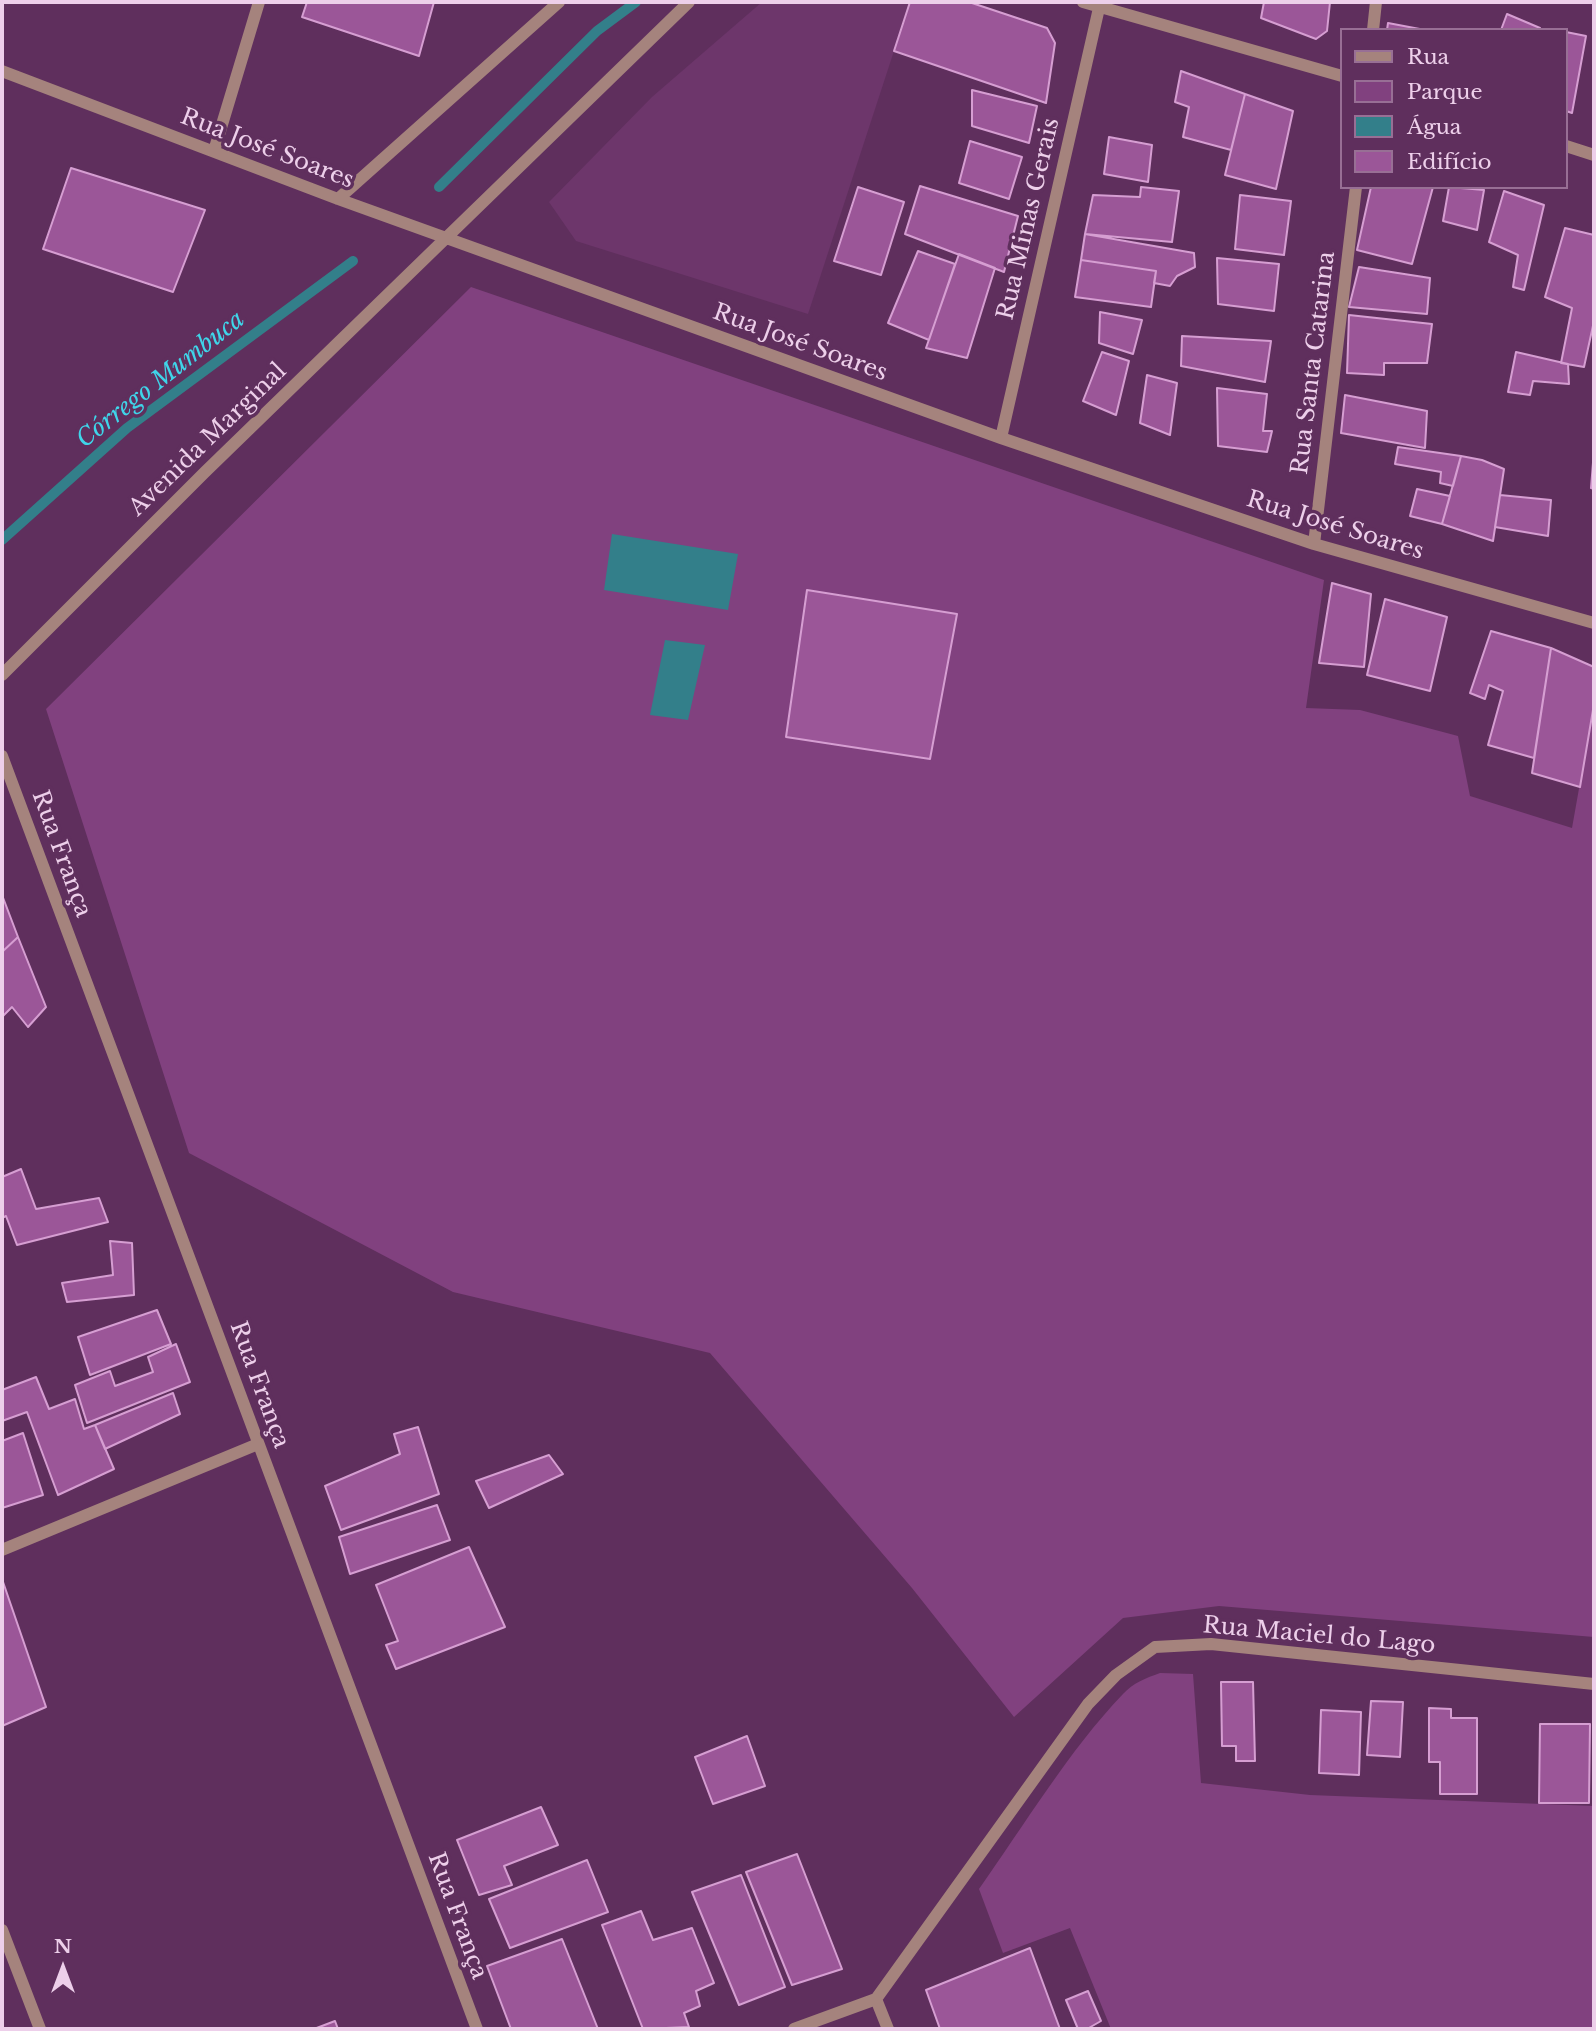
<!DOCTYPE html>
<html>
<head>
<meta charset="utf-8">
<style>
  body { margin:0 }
  #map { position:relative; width:1596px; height:2031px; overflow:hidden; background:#5f2f5d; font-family:"Libre Baskerville",serif }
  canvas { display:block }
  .frame { position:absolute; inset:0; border:4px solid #edcfea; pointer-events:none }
  .legend { position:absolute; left:1340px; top:28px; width:228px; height:161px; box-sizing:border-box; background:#5f2f5d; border:2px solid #986f95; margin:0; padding:9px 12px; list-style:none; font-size:21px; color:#edcfea }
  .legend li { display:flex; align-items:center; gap:14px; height:35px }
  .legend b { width:35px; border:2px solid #986f95 }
  .north { position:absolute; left:28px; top:1933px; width:70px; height:70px; -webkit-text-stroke:5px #5f2f5d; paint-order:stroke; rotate:0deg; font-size:19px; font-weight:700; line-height:28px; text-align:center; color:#edcfea }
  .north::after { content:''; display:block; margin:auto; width:24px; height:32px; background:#edcfea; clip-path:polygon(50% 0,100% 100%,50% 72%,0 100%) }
</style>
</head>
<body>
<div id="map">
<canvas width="1596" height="2031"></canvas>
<div class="frame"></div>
<ul class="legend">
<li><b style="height:9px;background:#a5837d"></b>Rua</li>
<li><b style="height:19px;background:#81417f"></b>Parque</li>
<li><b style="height:19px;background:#337f8a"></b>Água</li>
<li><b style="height:19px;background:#9b5698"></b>Edifício</li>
</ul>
<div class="north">N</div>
</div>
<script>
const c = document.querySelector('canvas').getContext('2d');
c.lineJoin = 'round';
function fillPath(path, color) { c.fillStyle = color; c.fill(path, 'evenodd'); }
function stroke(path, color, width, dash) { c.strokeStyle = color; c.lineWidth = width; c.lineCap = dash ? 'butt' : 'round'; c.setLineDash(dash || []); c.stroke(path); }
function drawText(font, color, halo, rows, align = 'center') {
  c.font = font + ' "Libre Baskerville",serif'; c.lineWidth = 7; c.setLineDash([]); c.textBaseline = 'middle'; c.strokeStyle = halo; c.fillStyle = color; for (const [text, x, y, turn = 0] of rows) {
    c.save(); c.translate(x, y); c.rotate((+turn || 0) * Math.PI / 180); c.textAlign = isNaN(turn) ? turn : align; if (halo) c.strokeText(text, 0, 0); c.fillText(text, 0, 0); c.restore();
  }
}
fillPath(new Path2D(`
  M 762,2 L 910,2 L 808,314 L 576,241 L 549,202 L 652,97 Z`), '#6d366b');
fillPath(new Path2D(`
  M 471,287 L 1324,580 L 1306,708 L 1360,710 L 1458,736 L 1470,796 L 1572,828 L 1594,704 L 1594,1637 L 1219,1606 L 1123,1618 L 1014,1717 L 912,1588 L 710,1353 L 453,1292 L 189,1153 L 46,709 Z
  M 1160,1673 L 1193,1674 L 1201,1783 L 1310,1795 L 1594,1806 L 1594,2029 L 1111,2029 L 1070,1928 L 1003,1953 L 979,1889 C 1023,1827 1070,1749 1123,1694 C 1133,1683 1146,1678 1160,1673 Z`), '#81417f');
fillPath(new Path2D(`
  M 612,534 L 738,554 L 728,610 L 604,590 Z
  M 665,640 L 705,645 L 688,720 L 650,715 Z`), '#337f8a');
stroke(new Path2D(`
  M 439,187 L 597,31 L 636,2
  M 2,540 L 127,428 L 353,261`), '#337f8a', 10);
const building = new Path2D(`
  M 307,2 L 434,2 L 419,56 L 302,17 Z
  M 910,2 L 969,2 L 1047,28 L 1055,43 L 1046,103 L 894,51 Z
  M 1264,2 L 1330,2 L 1327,31 L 1316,39 L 1261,18 Z
  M 1507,14 L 1540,28 L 1540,30 L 1501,30 Z
  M 1388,23 L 1425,30 L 1387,30 Z
  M 1566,32 L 1586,36 L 1572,113 L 1566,111 Z
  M 1181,71 L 1245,94 L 1231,150 L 1183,137 L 1189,107 L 1175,102 Z
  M 972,90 L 1037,106 L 1029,143 L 972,126 Z
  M 1245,94 L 1293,111 L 1276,189 L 1225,175 Z
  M 1109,137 L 1152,145 L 1148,182 L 1104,174 Z
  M 970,141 L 1022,157 L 1009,199 L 959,183 Z
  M 71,168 L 205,210 L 173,292 L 43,249 Z
  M 920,186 L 1018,216 L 1004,272 L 905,234 Z
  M 858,187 L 904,202 L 881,275 L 834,261 Z
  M 1141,187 L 1179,191 L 1172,242 L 1085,234 L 1093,195 L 1140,197 Z
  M 1371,187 L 1433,187 L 1412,264 L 1357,250 Z
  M 1449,187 L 1484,190 L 1477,230 L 1443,221 Z
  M 1504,191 L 1544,205 L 1524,290 L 1513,287 L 1518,255 L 1489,242 Z
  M 1240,195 L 1291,201 L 1284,255 L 1235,249 Z
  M 1565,228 L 1594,235 L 1594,321 L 1584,367 L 1561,363 L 1572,308 L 1545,297 Z
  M 1085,234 L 1194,253 L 1195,267 L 1177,276 L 1170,286 L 1154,283 L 1156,271 L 1081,260 Z
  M 918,251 L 955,264 L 929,340 L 888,323 Z
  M 959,254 L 995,268 L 967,358 L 926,348 Z
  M 1217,258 L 1279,264 L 1274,311 L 1218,304 Z
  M 1081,260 L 1156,271 L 1151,307 L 1075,297 Z
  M 1359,267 L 1430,278 L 1427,314 L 1349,307 Z
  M 1100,312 L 1142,320 L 1133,354 L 1099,343 Z
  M 1349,315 L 1432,324 L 1427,363 L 1384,363 L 1384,375 L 1347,373 Z
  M 1182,336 L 1271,341 L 1265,382 L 1181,366 Z
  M 1102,352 L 1129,361 L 1116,415 L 1083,401 Z
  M 1516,352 L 1568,364 L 1569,384 L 1533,381 L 1530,395 L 1508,392 Z
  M 1147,375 L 1177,383 L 1170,435 L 1140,423 Z
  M 1217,388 L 1267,394 L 1263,431 L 1272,431 L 1267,452 L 1218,446 Z
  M 1345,395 L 1427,411 L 1425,448 L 1341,433 Z
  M 1398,447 L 1461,456 L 1453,486 L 1440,483 L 1441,472 L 1395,464 Z
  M 1594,450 L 1594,489 L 1591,488 Z
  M 1461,456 L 1482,460 L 1504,469 L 1493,541 L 1442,524 Z
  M 1417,489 L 1450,496 L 1442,524 L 1410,516 Z
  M 1500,495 L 1551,500 L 1548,536 L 1495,527 Z
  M 1332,583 L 1371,594 L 1364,667 L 1319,663 Z
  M 807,590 L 957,614 L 930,759 L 786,737 Z
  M 1385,599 L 1447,617 L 1430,691 L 1367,675 Z
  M 1491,631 L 1551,648 L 1534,758 L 1488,745 L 1503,691 L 1489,685 L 1485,699 L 1470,693 Z
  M 1551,648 L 1594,667 L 1594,704 L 1580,787 L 1532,773 Z
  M 2,895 L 18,937 L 2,952 Z
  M 18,937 L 46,1007 L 28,1027 L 12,1007 L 2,1017 L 2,952 Z
  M 21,1169 L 36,1209 L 99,1198 L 108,1222 L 17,1245 L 6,1216 L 2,1218 L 2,1177 Z
  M 110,1241 L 132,1243 L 134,1295 L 67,1302 L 62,1283 L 113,1275 Z
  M 157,1310 L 171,1344 L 90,1375 L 78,1337 Z
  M 176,1344 L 190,1382 L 87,1423 L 75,1385 L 110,1371 L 115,1386 L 153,1372 L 148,1357 Z
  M 36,1377 L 49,1409 L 75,1399 L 84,1429 L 95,1425 L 114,1469 L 58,1495 L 27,1412 L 2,1421 L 2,1390 Z
  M 173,1393 L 180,1414 L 105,1449 L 95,1425 Z
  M 418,1427 L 439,1494 L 341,1530 L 325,1486 L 400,1454 L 394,1434 Z
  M 23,1433 L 43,1495 L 2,1508 L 2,1441 Z
  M 549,1455 L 563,1474 L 489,1508 L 476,1481 Z
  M 437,1505 L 450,1540 L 350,1574 L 339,1537 Z
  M 469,1547 L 505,1627 L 396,1669 L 386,1645 L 398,1641 L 376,1585 Z
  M 2,1579 L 46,1707 L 2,1726 Z
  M 1221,1682 L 1253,1682 L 1255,1761 L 1236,1761 L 1236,1746 L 1222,1746 Z
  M 1371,1701 L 1403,1702 L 1400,1757 L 1367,1755 Z
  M 1429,1708 L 1451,1709 L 1451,1718 L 1477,1718 L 1477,1794 L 1440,1794 L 1440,1762 L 1429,1762 Z
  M 1321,1710 L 1361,1712 L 1359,1775 L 1319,1773 Z
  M 1540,1724 L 1590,1724 L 1589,1803 L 1539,1803 Z
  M 747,1736 L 765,1786 L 713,1804 L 695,1757 Z
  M 541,1807 L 558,1845 L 504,1866 L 512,1885 L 479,1895 L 457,1840 Z
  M 797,1854 L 842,1969 L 792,1985 L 746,1872 Z
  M 587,1860 L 608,1912 L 510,1948 L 489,1899 Z
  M 741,1875 L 785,1987 L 739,2005 L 692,1892 Z
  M 641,1911 L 653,1940 L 692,1928 L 714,1983 L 696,1991 L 700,2006 L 684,2013 L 689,2027 L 643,2029 L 602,1925 Z
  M 562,1939 L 598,2029 L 511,2029 L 487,1966 Z
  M 1030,1948 L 1060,2029 L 940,2029 L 926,1990 Z
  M 1088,1991 L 1101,2021 L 1087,2029 L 1078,2029 L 1066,2000 Z
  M 335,2021 L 338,2029 L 314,2029 Z`);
fillPath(building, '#9b5698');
stroke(building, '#d69ed2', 2);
stroke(new Path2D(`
  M 1083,2 L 1342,76
  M 1373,30 L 1376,2
  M 2,71 L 338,199 L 1001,438 L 1314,544 L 1594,623
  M 1566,146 L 1594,155
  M 214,151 L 259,2
  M 338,199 L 559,2
  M 1001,438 L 1099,8
  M 1314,544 L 1356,187
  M 2,675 L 205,472 L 689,2
  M 2,756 L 477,2029
  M 2,1550 L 258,1444
  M 2,1930 L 40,2029
  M 876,1999 L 1088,1704 L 1116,1675 L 1155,1647 L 1211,1644 L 1594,1684
  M 876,1999 L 888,2029
  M 794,2029 L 876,1999`), '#a5837d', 12);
drawText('23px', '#edcfea', '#5f2f5d', [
  ["Rua José Soares",267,149,21],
  ["Rua Minas Gerais",1029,219,-77],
  ["Rua José Soares",800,343,20],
  ["Rua Santa Catarina",1314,363,-83],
  ["Avenida Marginal",208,440,-44],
  ["Rua José Soares",1335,526,17],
  ["Rua França",61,854,70],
  ["Rua França",259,1385,70],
  ["Rua Maciel do Lago",1319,1636,5],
  ["Rua França",457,1916,70]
]);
drawText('italic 24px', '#3fd5e9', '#5f2f5d', [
  ["Córrego Mumbuca",161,380,-38]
]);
</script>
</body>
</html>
